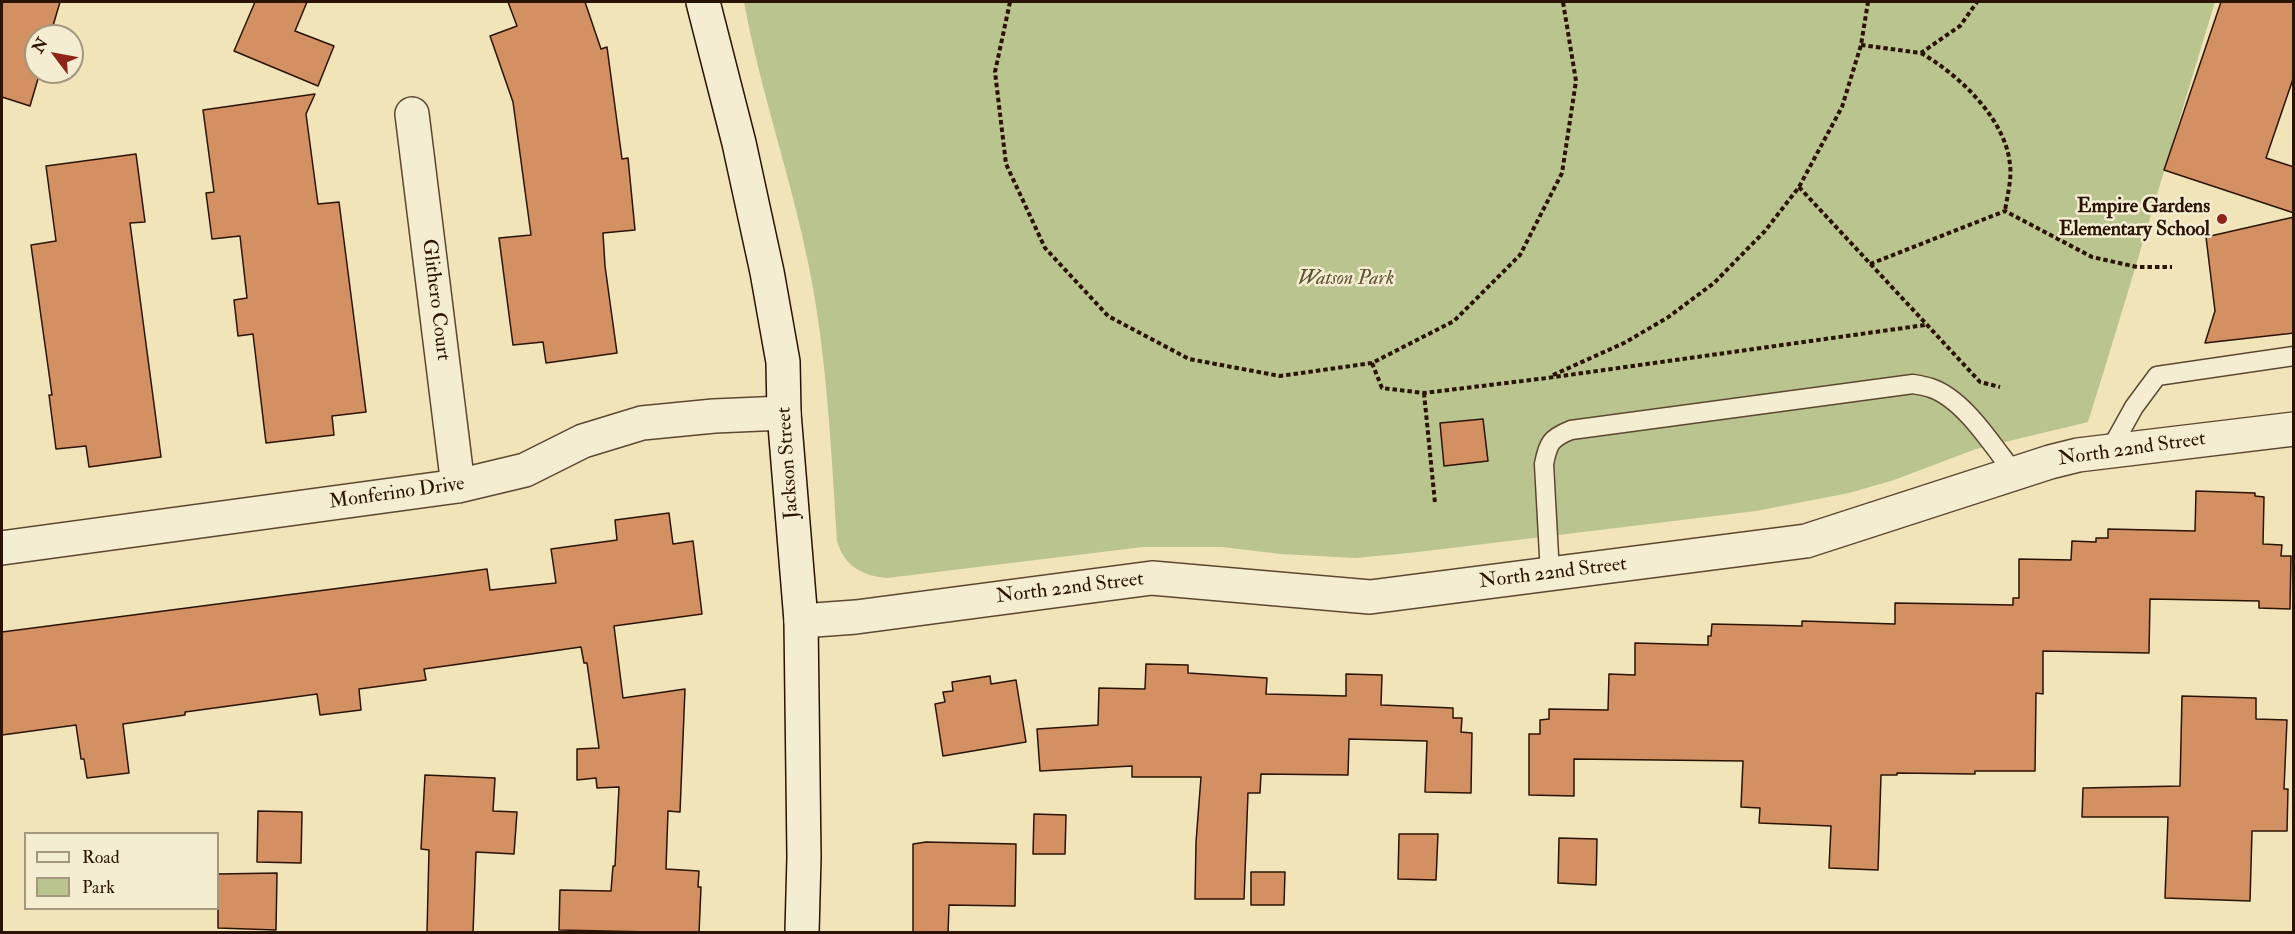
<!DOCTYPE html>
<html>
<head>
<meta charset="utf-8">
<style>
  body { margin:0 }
  #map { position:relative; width:2295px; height:934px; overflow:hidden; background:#f0e4b8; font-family:"IM FELL Double Pica",serif }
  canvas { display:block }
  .frame { position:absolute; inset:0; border:3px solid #2b1304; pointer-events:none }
  .legend { position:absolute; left:24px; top:832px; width:195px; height:78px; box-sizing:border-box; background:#f5edd1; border:2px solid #a4967f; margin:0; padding:8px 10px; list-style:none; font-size:18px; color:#2b1304 }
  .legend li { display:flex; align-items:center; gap:12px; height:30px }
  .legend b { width:30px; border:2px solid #a4967f }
  .north { position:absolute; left:24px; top:24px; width:60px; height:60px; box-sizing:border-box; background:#f5edd1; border:2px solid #a4967f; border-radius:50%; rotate:302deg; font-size:16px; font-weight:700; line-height:24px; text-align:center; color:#2b1304 }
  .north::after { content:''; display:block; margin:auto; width:21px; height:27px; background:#8f2418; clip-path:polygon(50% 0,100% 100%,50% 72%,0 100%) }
</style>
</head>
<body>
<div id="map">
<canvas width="2295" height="934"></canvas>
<div class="frame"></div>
<ul class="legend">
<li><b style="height:8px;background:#f5edd1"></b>Road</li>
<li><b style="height:16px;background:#b9c48f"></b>Park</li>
</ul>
<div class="north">N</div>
</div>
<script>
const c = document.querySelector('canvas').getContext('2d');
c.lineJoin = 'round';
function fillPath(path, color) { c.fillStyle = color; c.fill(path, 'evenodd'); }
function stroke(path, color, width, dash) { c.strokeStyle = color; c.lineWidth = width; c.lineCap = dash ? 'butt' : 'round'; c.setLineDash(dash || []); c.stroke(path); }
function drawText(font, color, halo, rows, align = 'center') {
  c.font = font + ' "IM FELL Double Pica",serif'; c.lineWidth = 5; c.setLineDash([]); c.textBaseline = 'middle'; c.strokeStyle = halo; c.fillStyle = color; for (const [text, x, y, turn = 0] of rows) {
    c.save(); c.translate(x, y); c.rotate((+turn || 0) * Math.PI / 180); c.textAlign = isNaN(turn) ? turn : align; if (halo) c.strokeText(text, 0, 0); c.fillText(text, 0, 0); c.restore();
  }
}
fillPath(new Path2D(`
  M 744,2 L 2215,2 C 2172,142 2132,282 2088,422 L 1976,449 L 1894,480 L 1849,493 L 1756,511 L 1418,552 L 1356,558 L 1281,554 L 1222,547 L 1143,547 L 887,578 C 863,576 844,566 837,541 C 831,448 827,354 808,262 C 790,174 760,89 744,2 Z`), '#b9c48f');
const building = new Path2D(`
  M 2,2 L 60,2 L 50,36 L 36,36 L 36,72 L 40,72 L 30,106 L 2,97 Z
  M 255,2 L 307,2 L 295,31 L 334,46 L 318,86 L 234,51 Z
  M 508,2 L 585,2 L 601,49 L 607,47 L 622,159 L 628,158 L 635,230 L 603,233 L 605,266 L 617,353 L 546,363 L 543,342 L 513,345 L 499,238 L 531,235 L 513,102 L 490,36 L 517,26 Z
  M 2221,2 L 2294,2 L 2294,76 L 2266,158 L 2294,167 L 2294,213 L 2164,170 Z
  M 315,94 L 306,114 L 318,204 L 339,202 L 366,412 L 332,416 L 334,435 L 266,443 L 253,334 L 238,336 L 234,300 L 247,298 L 240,236 L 212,239 L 206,193 L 214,192 L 203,110 Z
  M 136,154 L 145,222 L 130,223 L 161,457 L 89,467 L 86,446 L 56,449 L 49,395 L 52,395 L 31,245 L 56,241 L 46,166 Z
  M 2294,217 L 2294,333 L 2205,343 L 2215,311 L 2206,237 Z
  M 1483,419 L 1488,461 L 1444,466 L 1440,423 Z
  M 2196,491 L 2255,493 L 2255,496 L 2264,497 L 2263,544 L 2282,545 L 2281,556 L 2291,556 L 2290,609 L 2259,608 L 2259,601 L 2150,599 L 2149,653 L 2043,651 L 2043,694 L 2036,693 L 2035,771 L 1975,771 L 1975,774 L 1897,773 L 1897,775 L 1881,775 L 1878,870 L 1829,868 L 1831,826 L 1759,823 L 1760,808 L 1741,807 L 1743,761 L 1574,759 L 1574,796 L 1529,795 L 1529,734 L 1540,734 L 1540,720 L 1549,719 L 1549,709 L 1608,710 L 1609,674 L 1635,675 L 1635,643 L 1708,645 L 1708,636 L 1711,636 L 1712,624 L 1802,626 L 1802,621 L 1895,624 L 1895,603 L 2013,605 L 2013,598 L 2019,598 L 2019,559 L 2071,560 L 2072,541 L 2096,542 L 2096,538 L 2108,538 L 2108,529 L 2195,531 Z
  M 669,513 L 673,544 L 693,541 L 702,614 L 614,626 L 623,698 L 685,689 L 680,812 L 668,811 L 666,869 L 699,871 L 698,887 L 701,887 L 699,933 L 559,930 L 560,890 L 611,891 L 613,866 L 615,866 L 619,787 L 597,788 L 596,778 L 577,780 L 577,749 L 599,748 L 587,663 L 584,663 L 581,647 L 424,669 L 426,680 L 359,689 L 361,710 L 320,715 L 317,694 L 185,712 L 185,715 L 123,724 L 129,773 L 87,778 L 84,759 L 81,759 L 76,725 L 2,735 L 2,632 L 487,569 L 490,590 L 556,583 L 551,549 L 617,540 L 615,520 Z
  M 1146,664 L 1188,665 L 1188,673 L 1267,678 L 1266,694 L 1346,696 L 1346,674 L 1382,675 L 1381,705 L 1453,708 L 1453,718 L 1462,718 L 1461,732 L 1472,733 L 1471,793 L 1425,792 L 1427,741 L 1349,739 L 1348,775 L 1261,774 L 1260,793 L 1248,793 L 1244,899 L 1195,899 L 1196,842 L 1201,777 L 1132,777 L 1132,766 L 1040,771 L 1037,729 L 1098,725 L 1099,688 L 1145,689 Z
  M 990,676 L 991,684 L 1016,680 L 1026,742 L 943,756 L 935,704 L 945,702 L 943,692 L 953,691 L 952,682 Z
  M 2182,696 L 2256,698 L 2256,719 L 2287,720 L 2284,789 L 2288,789 L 2287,831 L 2252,831 L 2250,901 L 2165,898 L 2168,817 L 2082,817 L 2083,788 L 2180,786 Z
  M 425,775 L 495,778 L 493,811 L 517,812 L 514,854 L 476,852 L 473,933 L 427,933 L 429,850 L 421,849 Z
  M 258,811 L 302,812 L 301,863 L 257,862 Z
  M 1034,814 L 1066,815 L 1065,854 L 1033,854 Z
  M 1399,834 L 1438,834 L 1436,880 L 1398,879 Z
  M 1559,838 L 1597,839 L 1596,885 L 1558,883 Z
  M 926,842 L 1016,844 L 1015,906 L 949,905 L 948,933 L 913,933 L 913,844 Z
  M 1251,872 L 1285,872 L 1284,905 L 1251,905 Z
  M 277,873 L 276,930 L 218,928 L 218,874 Z`);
fillPath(building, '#d39062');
stroke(building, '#2b1304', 1.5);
const lane = new Path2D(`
  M 2109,452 L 2134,407 L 2157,376 L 2294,356
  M 1550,574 L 1544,464 C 1548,443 1551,438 1571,430 L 1913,384 C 1919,385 1925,386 1931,388 C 1964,399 1993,446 2014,473`);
const street = new Path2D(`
  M 412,114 L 458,486
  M 2,548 L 458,486 L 525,470 L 583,441 L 642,423 L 714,416 L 784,413
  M 801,621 L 856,617 L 1152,578 L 1370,597 L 1806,541 L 2050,462 L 2078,455 L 2294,429`);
const secondary = new Path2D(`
  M 703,2 L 739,143 L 767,272 L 783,362 L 784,413 L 801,621 L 804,857 L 802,932`);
stroke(lane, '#5c4731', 21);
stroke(street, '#5c4731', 36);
stroke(secondary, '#2b1304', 36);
stroke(new Path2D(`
  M 1010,2 L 995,72 L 1006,164 L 1045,248 L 1108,316 L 1189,359 L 1280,376 L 1372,363 L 1454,321 L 1520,255 L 1562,173 L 1576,81 L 1563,2
  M 1861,45 L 1921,53 L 1960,26 L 1977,2
  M 1921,53 C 1959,75 2006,119 2010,165 C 2012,179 2007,197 2005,211
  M 1799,187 L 1980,382 L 2000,387
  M 1870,264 L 2005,211 L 2092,257 L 2137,267 L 2172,267
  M 1372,363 L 1382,388 L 1424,393 L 1547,378 L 1925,325
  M 1553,375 L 1624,343 L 1667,318 L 1714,283 L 1765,231 L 1799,187 L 1842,107 L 1861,45 L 1868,2
  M 1424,393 L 1435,503`), '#2b1304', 4, [4.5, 3]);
stroke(lane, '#f5edd1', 18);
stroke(street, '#f5edd1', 33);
stroke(secondary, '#f5edd1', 33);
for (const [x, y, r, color] of [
  [2222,219,6,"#8f2418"]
]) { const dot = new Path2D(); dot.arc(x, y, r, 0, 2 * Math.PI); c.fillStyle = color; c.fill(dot); stroke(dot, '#f5edd1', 2); }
drawText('bold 20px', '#2b1304', '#f5edd1', [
  ["Empire Gardens",2210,208],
  ["Elementary School",2210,231]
], 'right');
drawText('italic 20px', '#5d5135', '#f5edd1', [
  ["Watson Park",1346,280]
]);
drawText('20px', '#2b1304', '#f5edd1', [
  ["Glithero Court",435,300,83],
  ["North 22nd Street",2132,450,-8],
  ["Jackson Street",789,463,-94],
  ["Monferino Drive",397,494,-8],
  ["North 22nd Street",1553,574,-7],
  ["North 22nd Street",1070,589,-7]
]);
</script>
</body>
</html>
